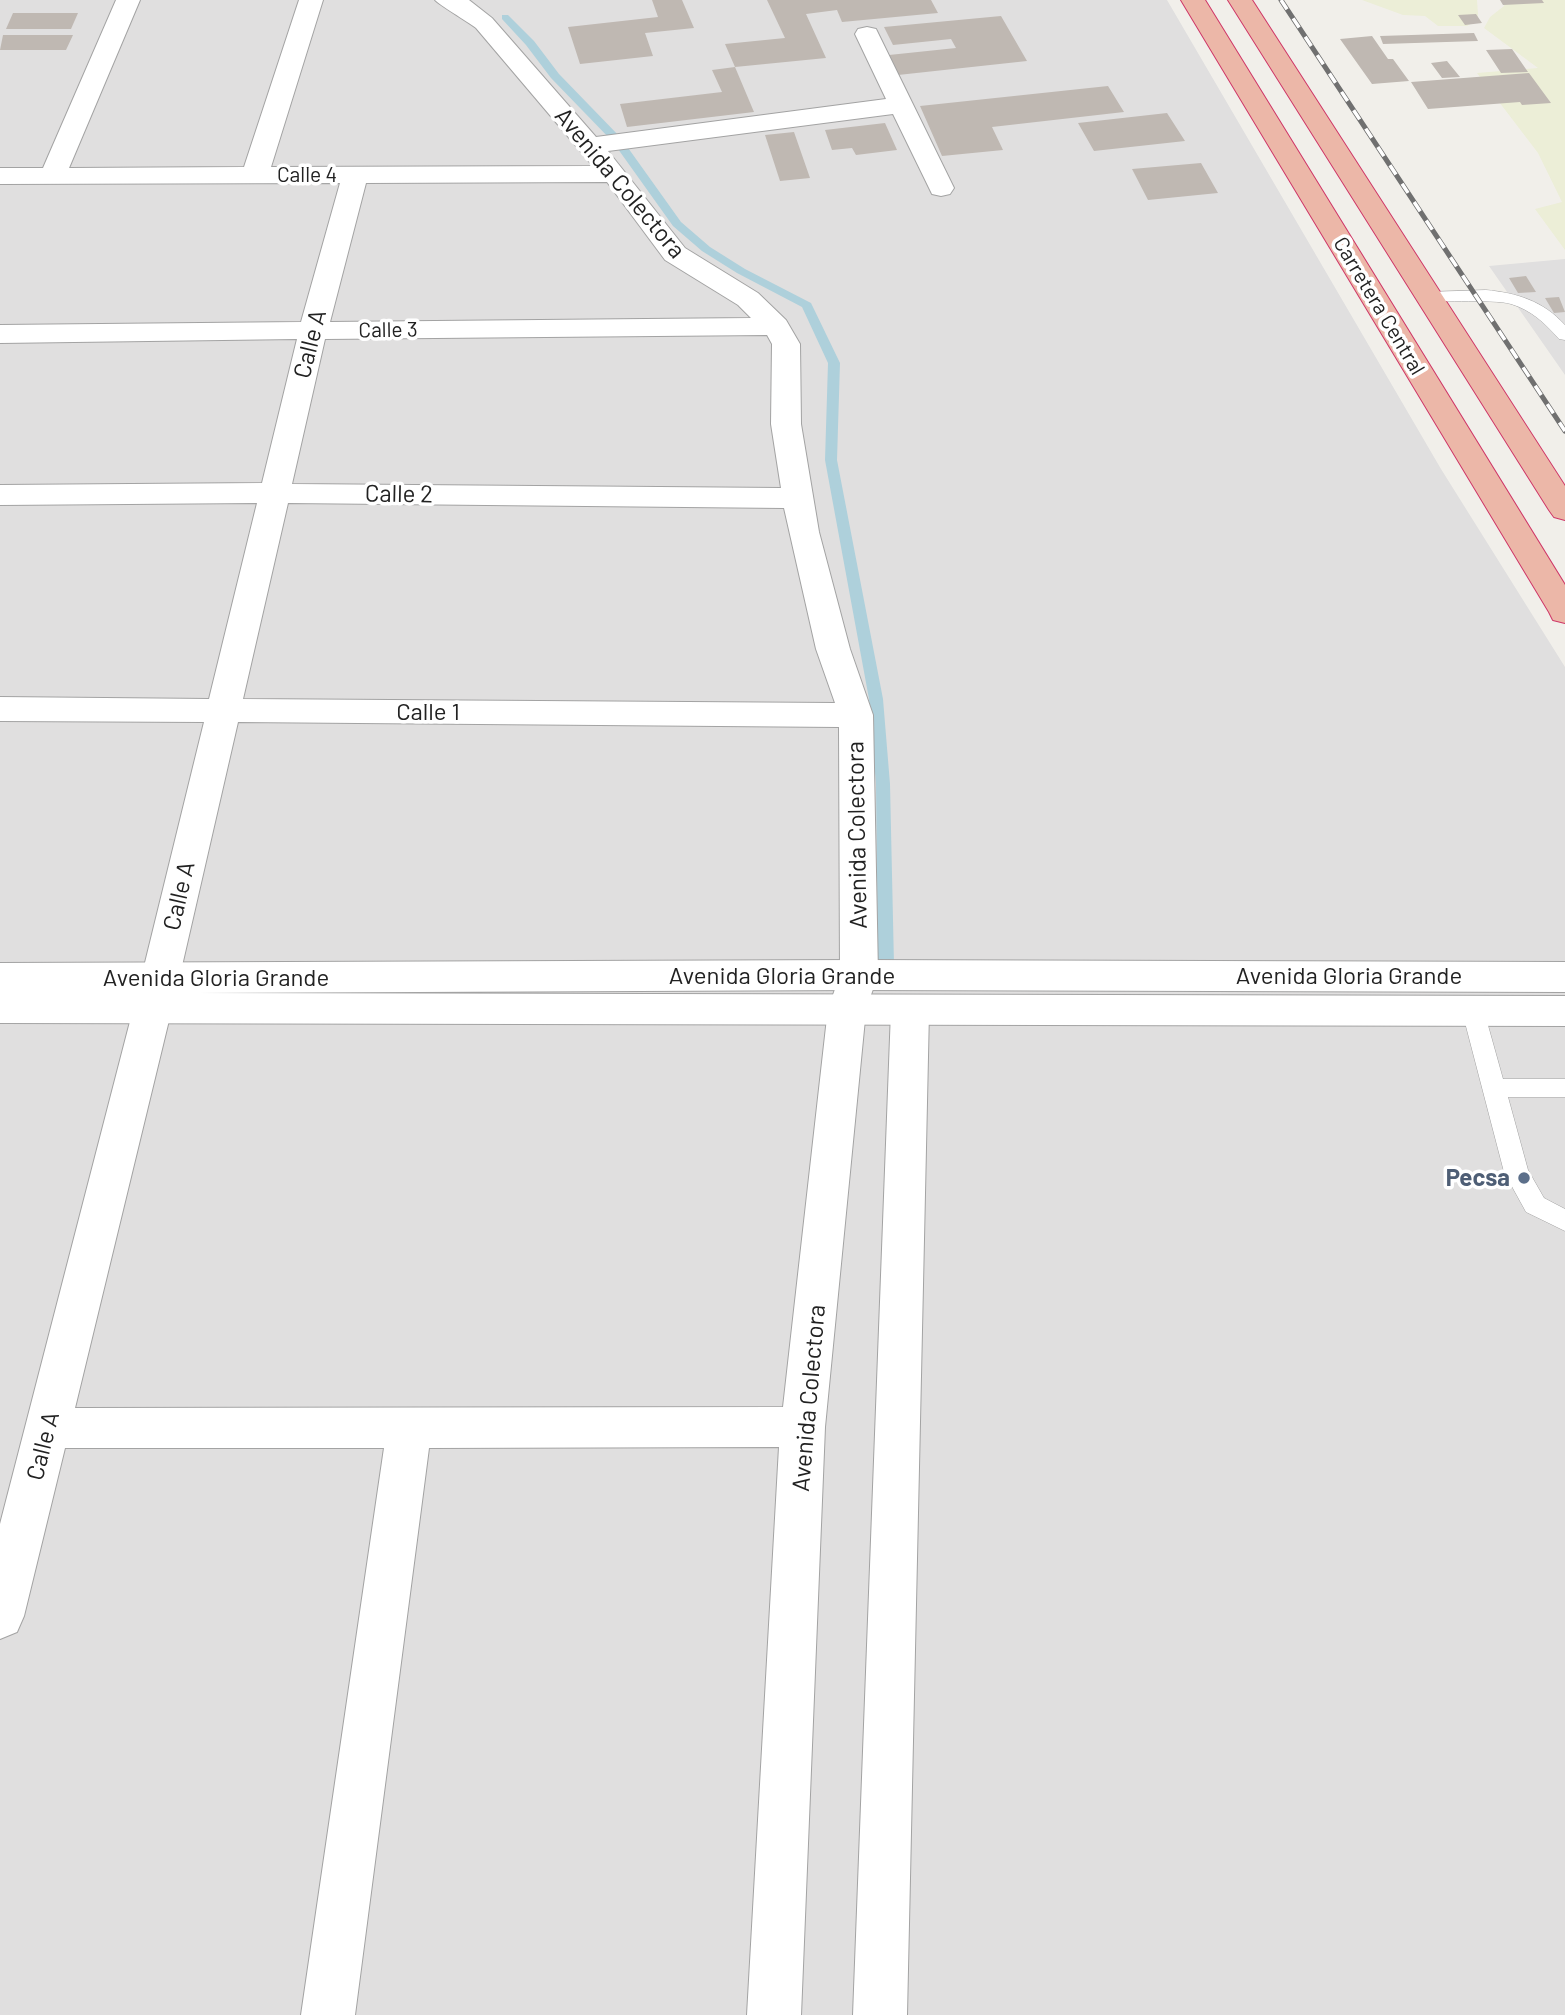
<!DOCTYPE html>
<html>
<head>
<meta charset="utf-8">
<style>
  body { margin:0 }
  canvas { display:block; background:#f1efea }
</style>
</head>
<body>
<canvas width="1565" height="2015"></canvas>
<script>
const c = document.querySelector('canvas').getContext('2d');
c.lineJoin = 'round';
function fillPath(path, color) { c.fillStyle = color; c.fill(path, 'evenodd'); }
function stroke(path, color, width, dash) { c.strokeStyle = color; c.lineWidth = width; c.lineCap = dash ? 'butt' : 'round'; c.setLineDash(dash || []); c.stroke(path); }
function drawText(font, color, halo, rows, align = 'center') {
  c.font = font + ' Barlow,sans-serif'; c.lineWidth = 7; c.setLineDash([]); c.textBaseline = 'middle'; c.strokeStyle = halo; c.fillStyle = color; for (const [text, x, y, turn = 0] of rows) {
    c.save(); c.translate(x, y); c.rotate((+turn || 0) * Math.PI / 180); c.textAlign = isNaN(turn) ? turn : align; if (halo) c.strokeText(text, 0, 0); c.fillText(text, 0, 0); c.restore();
  }
}
fillPath(new Path2D(`
  M 0,0 L 1167,0 L 1441,469 L 1565,667 L 1565,2015 L 0,2015 Z
  M 1565,259 L 1565,375 L 1489,266 Z`), '#e0dfdf');
fillPath(new Path2D(`
  M 1362,0 L 1477,0 L 1478,14 L 1477,20 L 1467,26 L 1438,26 L 1425,16 L 1403,15 Z
  M 1505,0 L 1565,0 L 1565,250 L 1535,209 L 1562,202 L 1538,153 L 1477,73 L 1538,68 L 1484,28 L 1490,17 L 1504,6 Z`), '#eceed7');
fillPath(new Path2D(`
  M 502,15 L 508,15 L 534,41 L 559,74 L 621,138 L 681,222 L 710,247 L 745,269 L 811,303 L 840,363 L 837,460 L 883,699 L 890,784 L 894,965 L 891,969 L 886,971 L 878,965 L 876,784 L 869,699 L 825,460 L 828,363 L 802,307 L 737,273 L 702,251 L 673,226 L 613,142 L 551,78 L 526,45 L 502,19 Z`), '#aed0db');
fillPath(new Path2D(`
  M 652,0 L 682,0 L 694,28 L 645,33 L 653,56 L 580,64 L 568,27 L 658,17 Z
  M 767,0 L 931,0 L 938,13 L 842,22 L 837,10 L 806,14 L 826,58 L 735,67 L 725,44 L 785,38 Z
  M 1500,0 L 1542,0 L 1544,3 L 1503,5 Z
  M 13,13 L 78,13 L 71,29 L 6,29 Z
  M 1476,14 L 1482,23 L 1465,25 L 1458,15 Z
  M 1001,16 L 1027,61 L 898,75 L 889,55 L 956,48 L 951,39 L 893,45 L 884,27 Z
  M 1474,33 L 1478,41 L 1383,44 L 1380,36 Z
  M 3,35 L 73,35 L 66,50 L 0,50 Z
  M 1372,36 L 1388,59 L 1393,59 L 1409,81 L 1372,84 L 1340,39 Z
  M 1512,49 L 1528,72 L 1501,73 L 1486,50 Z
  M 1447,61 L 1460,77 L 1442,78 L 1431,63 Z
  M 735,67 L 754,112 L 627,127 L 620,104 L 722,92 L 712,70 Z
  M 1529,73 L 1551,103 L 1522,105 L 1520,102 L 1428,109 L 1411,82 Z
  M 1108,86 L 1124,112 L 992,127 L 1003,150 L 942,156 L 920,106 Z
  M 1167,113 L 1185,141 L 1094,151 L 1078,123 Z
  M 885,123 L 897,150 L 856,155 L 852,148 L 832,150 L 825,130 Z
  M 794,132 L 810,178 L 780,181 L 765,135 Z
  M 1201,163 L 1218,193 L 1148,200 L 1132,169 Z
  M 1526,276 L 1536,292 L 1518,293 L 1509,278 Z
  M 1559,297 L 1565,312 L 1554,313 L 1545,298 Z`), '#bfb8b2');
const service = new Path2D(`
  M 1486,290 C 1517,293 1543,301 1565,325 L 1565,340 L 1559,339 C 1545,323 1531,310 1511,304 C 1492,298 1428,305 1421,297 L 1429,292 Z
  M 1473,1002 L 1481,1005 L 1484,1011 L 1503,1079 L 1565,1079 L 1565,1097 L 1508,1097 L 1528,1170 L 1544,1198 L 1565,1209 L 1565,1231 L 1526,1212 L 1504,1172 L 1462,1011 L 1465,1005 Z`);
const minor = new Path2D(`
  M 116,0 L 140,0 L 69,168 L 244,167 L 299,0 L 323,0 L 271,167 L 593,166 L 476,28 C 467,21 439,5 435,0 L 469,0 L 492,18 L 596,137 L 886,99 L 855,34 L 858,29 L 867,27 L 876,29 L 954,188 L 950,194 L 941,196 L 932,194 L 893,114 L 608,151 L 685,248 L 758,293 L 786,320 L 800,344 L 801,424 L 819,532 L 850,649 L 873,715 L 878,975 L 866,1009 L 825,1427 L 801,2015 L 747,2015 L 779,1447 L 429,1448 L 355,2015 L 301,2015 L 384,1448 L 65,1448 L 24,1616 L 17,1632 L 0,1639 L 0,1524 L 141,979 L 204,722 L 0,721 L 0,697 L 209,699 L 257,503 L 0,505 L 0,485 L 262,483 L 297,339 L 0,343 L 0,325 L 301,322 L 340,183 L 0,184 L 0,168 L 43,168 ZM 607,182 L 665,260 L 738,305 L 751,318 L 330,322 L 366,183 ZM 767,335 L 772,344 L 771,424 L 781,488 L 292,484 L 325,339 ZM 288,503 L 784,508 L 816,649 L 835,703 L 243,699 ZM 238,722 L 839,727 L 840,975 L 828,1009 L 783,1407 L 75,1408 L 179,979 Z
  M 910,996 L 924,1000 L 929,1011 L 907,2015 L 853,2015 L 891,1011 L 896,1000 Z`);
const tertiary = new Path2D(`
  M 859,960 L 1565,962 L 1565,992 L 859,990 L 199,993 L 1565,996 L 1565,1026 L 0,1023 L 0,993 L 93,993 L 0,993 L 0,963 Z`);
const trunk = new Path2D(`
  M 1181,0 L 1205,0 L 1565,585 L 1565,623 L 1553,620 L 1549,612 Z
  M 1228,0 L 1252,0 L 1565,486 L 1565,520 L 1554,517 L 1549,510 Z`);
stroke(service, '#a3a3a3', 1);
stroke(minor, '#a3a3a3', 2);
stroke(tertiary, '#a3a3a3', 2);
stroke(trunk, '#cf3768', 2);
fillPath(service, '#fff');
fillPath(minor, '#fff');
fillPath(tertiary, '#fff');
fillPath(trunk, '#ecb7a8');
const rail = new Path2D(`
  M 1281,0 L 1565,431`);
stroke(rail, '#707070', 5);
stroke(rail, '#fff', 3.5, [11]);
for (const [x, y, r, color] of [
  [1524,1178,7,"#5c6f8a"]
]) { const dot = new Path2D(); dot.arc(x, y, r, 0, 2 * Math.PI); c.fillStyle = color; c.fill(dot); stroke(dot, '#fff', 2.5); }
drawText('21px', '#222', '#fff', [
  ["Calle 4",307,175],
  ["Carretera Central",1379,306,59],
  ["Calle 3",388,330,-1]
]);
drawText('24px', '#222', '#fff', [
  ["Avenida Colectora",620,183,50],
  ["Calle A",310,344,-76],
  ["Calle 2",399,494,1],
  ["Calle 1",428,712],
  ["Avenida Colectora",857,835,-91],
  ["Calle A",179,896,-77],
  ["Avenida Gloria Grande",782,976],
  ["Avenida Gloria Grande",1349,976],
  ["Avenida Gloria Grande",216,978],
  ["Avenida Colectora",809,1398,-85],
  ["Calle A",43,1446,-76]
]);
drawText('bold 24px', '#4e5e75', '#fff', [
  ["Pecsa",1510,1178]
], 'right');
</script>
</body>
</html>
